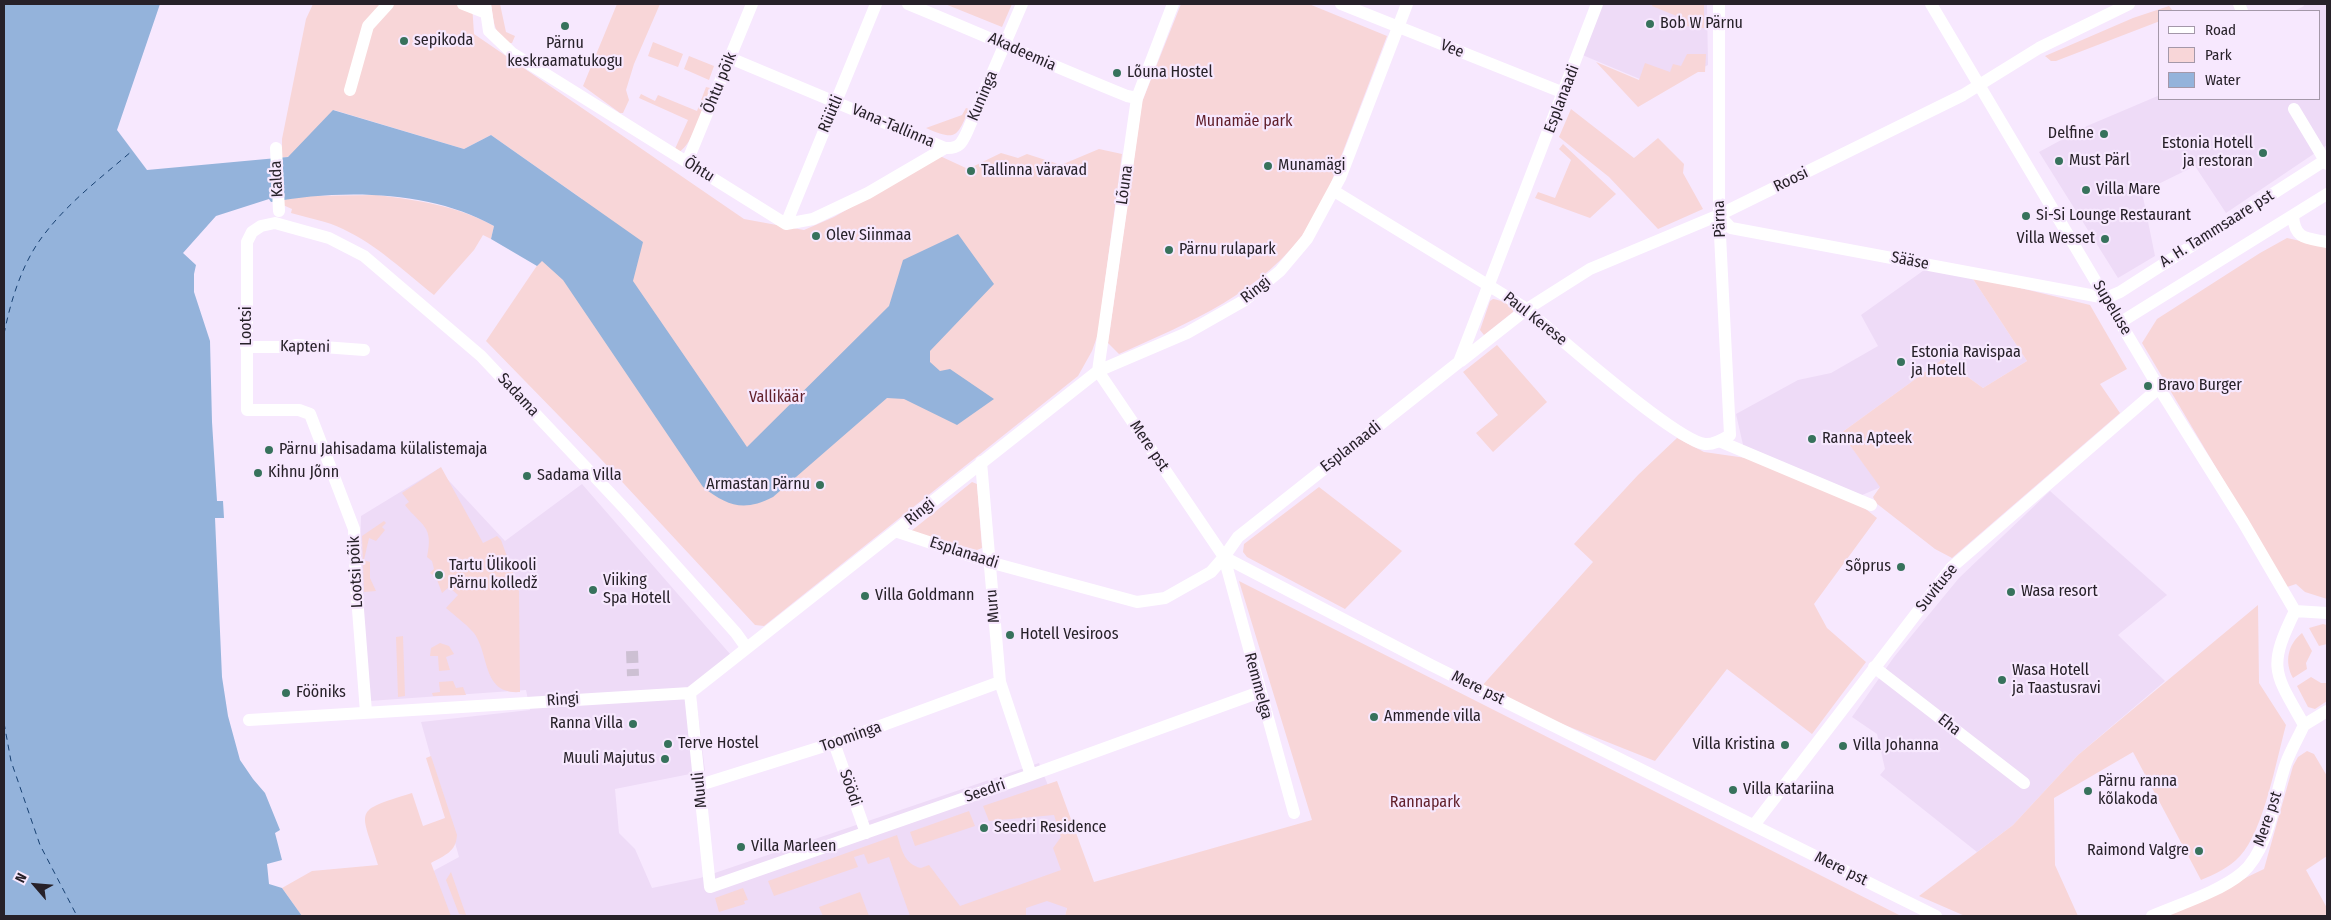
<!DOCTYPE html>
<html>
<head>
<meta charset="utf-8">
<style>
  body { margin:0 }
  #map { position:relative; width:2331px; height:920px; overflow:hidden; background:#f7e8fe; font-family:"Fira Sans Condensed",sans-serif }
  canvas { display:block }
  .frame { position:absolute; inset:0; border:5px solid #272129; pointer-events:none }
  .legend { position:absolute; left:2158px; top:10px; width:162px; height:90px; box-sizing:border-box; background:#f7e8fe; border:1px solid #a498a9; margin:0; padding:6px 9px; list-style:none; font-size:15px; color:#272129 }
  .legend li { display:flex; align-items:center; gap:10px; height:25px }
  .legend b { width:25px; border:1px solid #a498a9 }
  .north { position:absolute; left:10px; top:860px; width:50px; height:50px; -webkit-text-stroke:4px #f7e8fe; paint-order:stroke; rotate:297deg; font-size:14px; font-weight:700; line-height:20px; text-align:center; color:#272129 }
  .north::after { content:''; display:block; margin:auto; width:18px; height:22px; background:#272129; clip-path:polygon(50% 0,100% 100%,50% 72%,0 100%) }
</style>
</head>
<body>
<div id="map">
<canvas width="2331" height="920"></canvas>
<div class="frame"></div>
<ul class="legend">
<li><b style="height:6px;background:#fff"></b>Road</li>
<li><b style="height:14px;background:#f8d6d8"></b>Park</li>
<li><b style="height:14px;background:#94b3db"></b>Water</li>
</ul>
<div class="north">N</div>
</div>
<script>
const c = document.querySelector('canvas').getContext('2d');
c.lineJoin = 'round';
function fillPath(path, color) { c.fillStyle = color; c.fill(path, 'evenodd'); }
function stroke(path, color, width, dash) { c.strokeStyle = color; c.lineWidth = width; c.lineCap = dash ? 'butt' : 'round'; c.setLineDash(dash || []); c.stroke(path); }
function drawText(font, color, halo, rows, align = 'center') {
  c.font = font + ' "Fira Sans Condensed",sans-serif'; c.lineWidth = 4.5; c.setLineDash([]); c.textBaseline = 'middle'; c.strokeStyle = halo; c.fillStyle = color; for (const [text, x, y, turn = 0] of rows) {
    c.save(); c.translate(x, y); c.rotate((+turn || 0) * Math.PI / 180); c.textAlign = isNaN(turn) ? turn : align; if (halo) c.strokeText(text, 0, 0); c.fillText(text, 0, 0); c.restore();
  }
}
fillPath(new Path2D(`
  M 1599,4 L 1707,4 L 1708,65 L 1666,88 L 1647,82 L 1580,54 Z
  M 2303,4 L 2327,4 L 2327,145 L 2226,213 L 2195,166 L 2142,192 L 2155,256 L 2118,278 L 2039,152 L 2087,126 L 2160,95 L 2160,99 L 2320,99 L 2320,11 L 2294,11 L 2304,6 Z
  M 1927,268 L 1971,276 L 2027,361 L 1983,388 L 1943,359 L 1841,433 L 1881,487 L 1848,501 L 1746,458 L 1736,414 L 1798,380 L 1831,373 L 1878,346 L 1861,315 Z
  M 438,469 L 505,541 L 582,484 L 737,662 L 696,696 L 705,771 L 615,789 L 619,833 L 635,849 L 652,888 L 700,878 L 1039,763 L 1078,860 L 1065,916 L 396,916 L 413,891 L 435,870 L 459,857 L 421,722 L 530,710 L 526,690 L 369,701 L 360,559 L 361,516 Z
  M 2050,491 L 2167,595 L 2118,635 L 2165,681 L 2078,755 L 2013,825 L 1977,852 L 1880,775 L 1885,769 L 1877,734 L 1852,717 L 1894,657 L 1959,578 Z`), '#eedbf7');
fillPath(new Path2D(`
  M 313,4 L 472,4 L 474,34 L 744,219 L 804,230 L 834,217 L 940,156 L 968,169 L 1001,153 L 1018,158 L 1027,154 L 1061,165 L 1099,149 L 1122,154 L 1098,334 L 1092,351 L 1078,376 L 764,626 L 755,625 L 599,457 L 486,341 L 582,199 L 491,135 L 464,149 L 334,110 L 291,156 L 282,158 L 282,139 L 306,19 Z
  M 491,4 L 500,4 L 506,32 L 515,36 L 512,43 L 508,43 C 493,32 494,22 491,4 Z
  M 617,4 L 660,4 L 634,64 L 626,90 L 629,100 L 623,113 L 620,113 L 583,86 Z
  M 945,4 L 1012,4 L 1002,27 Z
  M 1181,4 L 1309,4 L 1387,36 C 1372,75 1357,115 1342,154 C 1333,177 1324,205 1309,226 C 1264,292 1189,323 1119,354 L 1108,343 L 1142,102 Z
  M 1653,4 L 1704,4 L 1704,28 L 1692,28 L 1678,22 L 1679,17 L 1652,6 Z
  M 2169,6 L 2173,11 L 2160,11 L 2160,21 L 2056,61 L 2051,61 L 2045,56 L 2133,18 Z
  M 653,42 L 683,54 L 678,67 L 648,56 Z
  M 1687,54 L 1706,54 L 1705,72 L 1698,72 L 1638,107 L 1596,62 L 1639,80 L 1645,63 L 1670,72 L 1673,64 L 1681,66 Z
  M 689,56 L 714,66 L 709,80 L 684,69 Z
  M 706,87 L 710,88 C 704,103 693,145 679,152 L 674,151 L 688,120 L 639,98 L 641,94 L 655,101 L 658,95 L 697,111 Z
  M 966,108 L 969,109 C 957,138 956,141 926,128 L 962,115 Z
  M 1571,109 L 1634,158 L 1658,138 L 1684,164 L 1683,173 L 1703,209 L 1658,229 L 1609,177 L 1559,137 Z
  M 1563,144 L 1616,194 L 1590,218 L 1535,198 L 1538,192 L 1555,198 L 1571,160 L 1559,149 Z
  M 377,195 C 417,200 459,206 494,226 L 491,239 L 483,235 L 474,250 L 434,295 C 405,272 377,245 343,229 C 327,221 308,218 291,213 L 292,209 L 283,205 L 283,200 L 305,196 Z
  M 2287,238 L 2327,247 L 2327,599 L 2305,592 L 2296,584 L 2287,587 L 2142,343 L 2157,319 L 2260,253 Z
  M 1971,276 L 2090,305 L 2127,369 L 2100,384 L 2120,413 L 1952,558 L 1935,549 L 1876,503 L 1873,497 L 1880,487 L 1841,433 L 1943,359 L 1983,388 L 2027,361 Z
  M 1493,299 C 1501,300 1507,303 1513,309 L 1513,312 L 1484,335 L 1480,330 L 1490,301 Z
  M 1497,345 L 1547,402 L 1493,452 L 1476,433 L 1498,415 L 1463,372 Z
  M 1677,438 L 1704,452 L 1746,458 L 1862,506 L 1877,518 L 1814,604 L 1827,628 L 1866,662 L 1812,734 L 1727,669 L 1655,761 L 1527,710 L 1481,687 L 1593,562 L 1574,544 L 1638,475 Z
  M 441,467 L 483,543 L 497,536 L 501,540 L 519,589 L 520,692 C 481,695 490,652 473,632 C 465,623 455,616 446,608 L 458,595 L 449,587 L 442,593 L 436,577 L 430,573 L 434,569 L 432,561 L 427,557 C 434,525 421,526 405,505 L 409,502 L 402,493 Z
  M 972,482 L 977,484 L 982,548 L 977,550 L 910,532 Z
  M 1319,487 L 1402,551 L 1345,609 L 1247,557 L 1243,552 L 1244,544 Z
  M 384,521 L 386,523 L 382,527 L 385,530 L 376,541 L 369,538 L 364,560 L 370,562 L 370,578 L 376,591 L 364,592 L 362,536 Z
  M 1239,581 L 1901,916 L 1065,916 L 1067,908 L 1047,901 L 1026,908 L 1026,916 L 910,916 L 889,857 L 868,864 L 864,854 L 854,857 L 858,867 L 774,896 L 768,881 L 897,835 C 902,850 904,864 921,868 L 929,865 L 960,906 L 1061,870 L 1053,848 L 1061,837 L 1054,815 L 989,821 L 983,806 L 1057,781 L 1094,882 L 1312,820 Z
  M 2258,605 L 2259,683 L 2286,725 C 2276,761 2264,830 2240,856 C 2229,868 2215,874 2201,880 L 2133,752 L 2054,798 L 2055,865 L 2078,916 L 1965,916 L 1919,896 L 2013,825 L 2078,755 Z
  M 2323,624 L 2327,625 L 2327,644 L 2319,646 L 2309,628 Z
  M 2302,633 L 2312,651 L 2306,663 L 2307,669 L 2293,678 C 2284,662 2288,644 2302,633 Z
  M 403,636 L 405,696 L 398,697 L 396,637 Z
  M 440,643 L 449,646 L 454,654 L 446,657 L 450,670 L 439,671 L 438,656 L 430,656 L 431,648 Z
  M 2311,677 L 2321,683 L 2327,683 L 2327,701 L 2315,709 L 2308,707 L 2297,686 Z
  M 453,681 L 456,688 L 463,687 L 466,695 L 433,696 L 432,693 L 440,692 L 439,682 Z
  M 2307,751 L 2314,754 L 2327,776 L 2327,856 L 2306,870 L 2327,908 L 2327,916 L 2166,916 L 2264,869 L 2293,766 L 2298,757 Z
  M 431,756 L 457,835 C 456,852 445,855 431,863 L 451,916 L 302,916 L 282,888 L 312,871 L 378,865 C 361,808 351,812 412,793 L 423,826 L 445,818 L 426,758 Z
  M 969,811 L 975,826 L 915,846 L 910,832 Z
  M 451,872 L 466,915 L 459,914 L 446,880 Z
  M 743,888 L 748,900 L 744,901 L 745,904 L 719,912 L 715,898 Z
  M 860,892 L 869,916 L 823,916 L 819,907 Z`), '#f8d6d8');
fillPath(new Path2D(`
  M 4,4 L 160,4 L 117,130 L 147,170 L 288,157 L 333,110 L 464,149 L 491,135 L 643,242 L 633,281 L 747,447 L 889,306 L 903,260 L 958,234 L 994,284 L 930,351 L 930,362 L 940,371 L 950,369 L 994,399 L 957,425 L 904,399 L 887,398 L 773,497 C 744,512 727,506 703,487 L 563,280 L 542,261 L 537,266 L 491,239 L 494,226 C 431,190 341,189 271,202 L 269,199 L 216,216 L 183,253 L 196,265 L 194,274 L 194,292 L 210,341 L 212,422 L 217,501 L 223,501 L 224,518 L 215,518 L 222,677 L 228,716 L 240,760 L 253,779 L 265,793 L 280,830 L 275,833 L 282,860 L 267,864 L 269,884 L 282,888 L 302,916 L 4,916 Z`), '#94b3db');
stroke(new Path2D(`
  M 4,334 C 11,299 23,260 46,232 C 70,201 103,176 132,151
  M 4,723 L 11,761 L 40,845 L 77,916`), '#184172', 1, [6, 5]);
stroke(new Path2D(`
  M 632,651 L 633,676`), '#cdc0d3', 12, [12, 6]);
stroke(new Path2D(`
  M 463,4 L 486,13
  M 485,4 L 489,31 L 512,53 L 786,224 L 813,219 L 868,193 L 945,148
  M 908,4 C 981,34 1053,66 1127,96 L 1137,98
  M 1173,4 L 1137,98 L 1098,371 L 1224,557 L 1431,665 L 1936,916
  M 1341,4 L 1564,93
  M 1931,4 L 2159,388 L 2243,522 L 2295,611
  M 2239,4 L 2242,11
  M 730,58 L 945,148 C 959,149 962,143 967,132 L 1022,4
  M 350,90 L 368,26 L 388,4
  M 2294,109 L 2327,164
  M 276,148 L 279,211
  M 687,162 L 752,4
  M 1334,191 L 1527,309 L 1535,317 C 1563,341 1677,441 1705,444 C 1714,445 1723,439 1730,435 L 1719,215 L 1719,4
  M 1719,215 L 1731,228 L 2106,298
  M 2293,216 C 2295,240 2307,238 2327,242
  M 786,224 L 876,4
  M 2106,298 L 2120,292 L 2327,159
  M 2121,322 L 2327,194
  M 246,347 L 290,347 L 296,345 L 364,350
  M 1461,361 L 1527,309 L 1590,269 L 1719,215 L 1963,95 L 2039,48 L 2129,4
  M 1719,441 L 1871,505
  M 981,462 L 1000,682 L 1031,775
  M 895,531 L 989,562 L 1137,602 L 1165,598 L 1211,572 L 1224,557 L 1238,537 L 1459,362 L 1597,4
  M 1224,557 L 1294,813
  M 2295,611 C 2267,668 2274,672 2304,725
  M 2295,611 L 2327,613
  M 1874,667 L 2024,783
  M 690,693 L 710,887 L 1031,775 L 1260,692
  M 366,712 L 356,584 L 354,529 L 310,414 L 299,410 L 247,410 L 247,242 L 252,232 L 261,226 L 275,223 L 329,238 L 364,256 L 481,356 L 626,510 L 736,633 L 746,647
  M 249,720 L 690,693 L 1098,371 L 1187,333 L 1245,300 L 1280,271 L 1307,239 L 1340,178 L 1407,4
  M 2304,725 L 2327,711
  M 834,743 L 866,833
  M 700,785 L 834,743 L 1000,682
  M 1754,825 L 1952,567 L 2159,388
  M 2152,916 C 2180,904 2219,892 2242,873 C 2270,849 2274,796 2286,763 C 2291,750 2298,738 2304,725`), '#fff', 12);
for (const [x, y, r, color] of [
  [1650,24,5,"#37725c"],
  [565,26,5,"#37725c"],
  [404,41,5,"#37725c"],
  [1117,73,5,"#37725c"],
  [2104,134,5,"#37725c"],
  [2263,153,5,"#37725c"],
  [2059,161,5,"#37725c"],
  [1268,166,5,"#37725c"],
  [971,171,5,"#37725c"],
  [2086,190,5,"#37725c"],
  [2026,216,5,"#37725c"],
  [816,236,5,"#37725c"],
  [2105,239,5,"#37725c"],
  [1169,250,5,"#37725c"],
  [1901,362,5,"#37725c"],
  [2148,386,5,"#37725c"],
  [1812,439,5,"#37725c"],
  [269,450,5,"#37725c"],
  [258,473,5,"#37725c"],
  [527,476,5,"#37725c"],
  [820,485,5,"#37725c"],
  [1901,567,5,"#37725c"],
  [439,575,5,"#37725c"],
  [593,590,5,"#37725c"],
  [2011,592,5,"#37725c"],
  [865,596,5,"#37725c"],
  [1010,635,5,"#37725c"],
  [2002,680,5,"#37725c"],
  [286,693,5,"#37725c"],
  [1374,717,5,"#37725c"],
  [633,724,5,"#37725c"],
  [668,744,5,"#37725c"],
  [1785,745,5,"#37725c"],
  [1843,746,5,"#37725c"],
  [665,759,5,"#37725c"],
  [1733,790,5,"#37725c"],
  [2088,791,5,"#37725c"],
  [984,828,5,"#37725c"],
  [741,847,5,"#37725c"],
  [2199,851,5,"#37725c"]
]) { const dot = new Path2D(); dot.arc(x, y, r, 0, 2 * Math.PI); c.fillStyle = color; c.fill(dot); stroke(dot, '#f7e8fe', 2); }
drawText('16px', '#272129', '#f7e8fe', [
  ["Bob W Pärnu",1660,24],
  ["sepikoda",414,41],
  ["Pärnu",565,44,"center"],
  ["keskraamatukogu",565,62,"center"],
  ["Lõuna Hostel",1127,73],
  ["Delfine",2094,134,"right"],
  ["Estonia Hotell",2253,144,"right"],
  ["ja restoran",2253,162,"right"],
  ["Must Pärl",2069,161],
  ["Munamägi",1278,166],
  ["Tallinna väravad",981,171],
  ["Villa Mare",2096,190],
  ["Si-Si Lounge Restaurant",2036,216],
  ["Olev Siinmaa",826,236],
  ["Villa Wesset",2095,239,"right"],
  ["Pärnu rulapark",1179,250],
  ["Estonia Ravispaa",1911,353],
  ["ja Hotell",1911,371],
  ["Bravo Burger",2158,386],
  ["Ranna Apteek",1822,439],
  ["Pärnu Jahisadama külalistemaja",279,450],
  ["Kihnu Jõnn",268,473],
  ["Sadama Villa",537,476],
  ["Armastan Pärnu",810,485,"right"],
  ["Tartu Ülikooli",449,566],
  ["Pärnu kolledž",449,584],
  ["Sõprus",1891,567,"right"],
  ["Viiking",603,581],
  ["Spa Hotell",603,599],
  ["Wasa resort",2021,592],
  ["Villa Goldmann",875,596],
  ["Hotell Vesiroos",1020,635],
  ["Wasa Hotell",2012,671],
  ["ja Taastusravi",2012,689],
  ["Fööniks",296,693],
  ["Ammende villa",1384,717],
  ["Ranna Villa",623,724,"right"],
  ["Terve Hostel",678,744],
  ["Villa Kristina",1775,745,"right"],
  ["Villa Johanna",1853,746],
  ["Muuli Majutus",655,759,"right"],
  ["Pärnu ranna",2098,782],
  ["kõlakoda",2098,800],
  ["Villa Katariina",1743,790],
  ["Seedri Residence",994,828],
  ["Villa Marleen",751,847],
  ["Raimond Valgre",2189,851,"right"]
], 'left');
drawText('16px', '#272129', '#f7e8fe', [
  ["Vee",1452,49,22],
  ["Akadeemia",1022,52,24],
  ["Õhtu põik",720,83,-68],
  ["Kuninga",983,96,-67],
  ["Esplanaadi",1562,99,-69],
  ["Rüütli",831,114,-67],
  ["Vana-Tallinna",893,126,23],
  ["Õhtu",699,170,32],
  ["Kalda",277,179,-93],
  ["Roosi",1791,180,-26],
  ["Lõuna",1125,185,-82],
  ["Pärna",1720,219,-92],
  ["A. H. Tammsaare pst",2217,229,-32],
  ["Sääse",1910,261,11],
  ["Ringi",1256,290,-38],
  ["Supeluse",2112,308,59],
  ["Paul Kerese",1535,319,38],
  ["Lootsi",247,326,-90],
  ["Kapteni",305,347,1],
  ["Sadama",518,395,47],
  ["Mere pst",1149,446,56],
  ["Esplanaadi",1351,447,-38],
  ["Ringi",920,512,-39],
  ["Esplanaadi",964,553,18],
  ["Lootsi põik",356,572,-93],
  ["Suvituse",1937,588,-51],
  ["Muru",993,606,-95],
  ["Remmelga",1258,686,75],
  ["Mere pst",1478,688,26],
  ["Ringi",563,700,-4],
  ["Eha",1949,725,38],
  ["Toominga",851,737,-19],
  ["Söödi",850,788,71],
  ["Muuli",700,790,-96],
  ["Seedri",985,791,-19],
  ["Mere pst",2268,819,-71],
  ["Mere pst",1841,869,26]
]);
drawText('16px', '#611f2a', '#f7e8fe', [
  ["Munamäe park",1244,122],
  ["Vallikäär",777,398],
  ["Rannapark",1425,803]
]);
</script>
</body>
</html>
